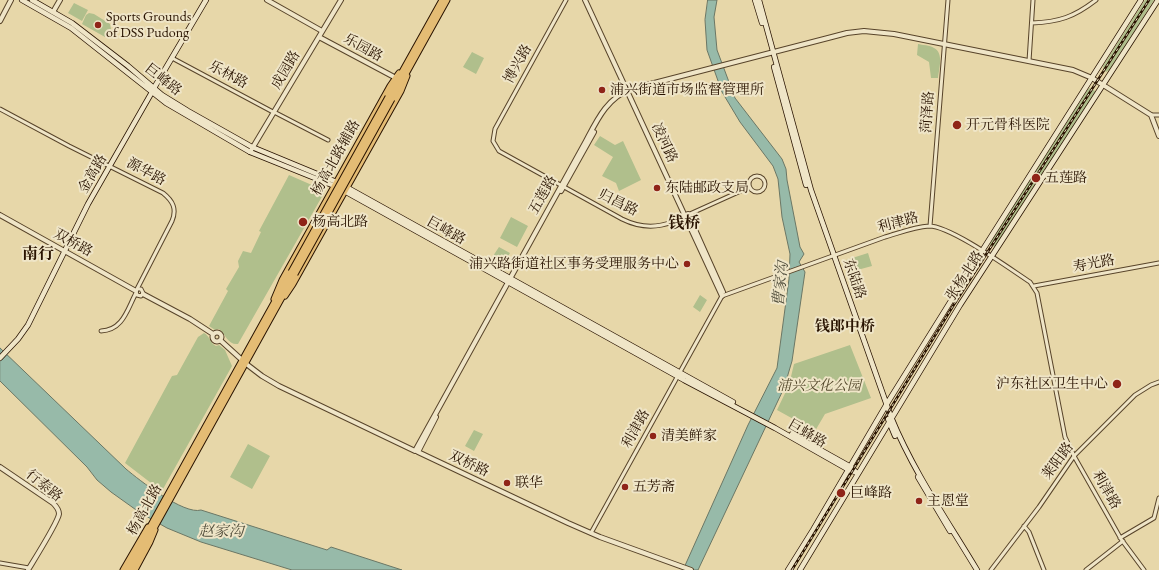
<!DOCTYPE html>
<html>
<head>
<meta charset="utf-8">
<style>
  body { margin:0 }
  canvas { display:block; background:#e7d7a9 }
</style>
</head>
<body>
<canvas width="1159" height="570"></canvas>
<script>
const c = document.querySelector('canvas').getContext('2d');
c.lineJoin = 'round';
function fillPath(path, color) { c.fillStyle = color; c.fill(path, 'evenodd'); }
function stroke(path, color, width, dash) { c.strokeStyle = color; c.lineWidth = width; c.lineCap = dash ? 'butt' : 'round'; c.setLineDash(dash || []); c.stroke(path); }
function drawText(font, color, halo, rows, align = 'center') {
  c.font = font + ' "EB Garamond","Noto Serif SC",serif'; c.lineWidth = 4; c.setLineDash([]); c.textBaseline = 'middle'; c.strokeStyle = halo; c.fillStyle = color; for (const [text, x, y, turn = 0] of rows) {
    c.save(); c.translate(x, y); c.rotate((+turn || 0) * Math.PI / 180); c.textAlign = isNaN(turn) ? turn : align; if (halo) c.strokeText(text, 0, 0); c.fillText(text, 0, 0); c.restore();
  }
}
fillPath(new Path2D(`
  M 1145,0 L 1154,0 L 1110,70 L 1106,72 L 1104,70 L 1103,66 Z
  M 74,3 L 88,10 L 82,21 L 68,13 Z
  M 89,13 L 94,14 L 110,24 L 111,29 L 105,37 L 82,24 L 86,15 Z
  M 918,44 C 922,45 930,45 934,48 C 944,53 939,69 938,78 L 931,78 L 929,62 L 917,55 Z
  M 472,52 L 484,58 L 476,74 L 463,67 Z
  M 1090,88 L 1095,91 L 1095,93 L 995,247 L 989,244 L 1088,89 Z
  M 600,136 L 615,145 L 623,141 L 641,180 L 619,191 L 616,183 L 602,176 L 613,157 L 594,145 Z
  M 289,175 L 321,189 L 324,193 L 238,344 C 228,345 226,335 219,329 L 215,330 L 209,326 L 228,291 L 226,289 L 239,267 L 238,261 L 243,251 L 251,253 L 261,232 L 259,231 Z
  M 511,217 L 528,226 L 517,247 L 500,238 Z
  M 499,247 L 510,253 L 504,263 L 493,256 Z
  M 868,253 L 872,266 L 850,272 L 846,260 Z
  M 700,295 L 707,300 L 700,312 L 693,307 Z
  M 204,333 C 210,336 210,343 216,346 L 219,345 L 225,350 L 232,366 L 163,489 L 151,483 L 125,463 L 172,376 L 177,375 L 198,337 Z
  M 850,345 L 871,398 L 825,414 L 815,431 L 777,410 L 789,385 L 794,364 Z
  M 474,430 L 483,434 L 474,451 L 465,446 Z
  M 248,444 L 270,456 L 252,489 L 230,477 Z`), '#b0bf8c');
const water = new Path2D(`
  M 708,0 L 717,0 L 714,17 L 717,50 L 735,98 L 782,159 L 786,169 L 787,180 L 800,247 L 804,254 L 799,262 L 805,272 L 792,361 L 784,388 L 698,570 L 683,570 L 748,425 L 777,368 L 789,279 L 790,254 L 782,217 L 778,179 L 773,166 L 740,122 L 722,92 L 707,50 L 705,20 Z
  M 0,348 L 126,469 C 139,480 184,515 201,510 L 327,550 L 331,547 L 402,570 L 292,570 L 201,542 L 167,528 L 139,512 L 111,492 L 97,480 L 87,467 L 0,381 Z`);
fillPath(water, '#97baa9');
stroke(water, '#6b7765', 1);
const minor = new Path2D(`
  M 566,0 L 495,129 L 493,141 L 499,151 L 622,219 C 638,227 654,229 672,222 L 743,190 L 749,183
  M 1032,23 C 1059,22 1074,17 1096,0
  M 172,58 L 273,112
  M 1029,61 L 1033,0
  M 0,109 L 69,146 L 163,193 C 173,201 177,209 172,221 L 136,291 L 137,295 L 141,296 L 143,293 L 141,289 L 138,289
  M 274,112 L 328,140
  M 1151,115 L 1159,115
  M749 184a8 8 0 1 1 16 0a8 8 0 1 1-16 0Z
  M 930,226 L 948,0
  M 1034,286 L 1159,263
  M 101,331 C 123,330 127,310 136,293
  M 1024,526 L 1029,532 L 1044,570
  M 591,533 L 722,296 L 885,237 C 899,233 914,227 929,226 C 951,226 1010,269 1030,282 L 1037,293 L 1065,437 L 1074,456 L 1121,539 L 1144,570
  M 1120,538 L 1154,518 L 1159,498
  M 0,563 L 29,568
  M 991,570 L 1039,507 L 1074,456 L 1135,395 L 1151,385 L 1159,382
  M 1086,570 L 1123,541`);
const tertiary = new Path2D(`
  M 267,0 L 322,31
  M 585,0 L 722,296
  M 53,12 L 60,0
  M 0,21 L 11,0
  M 319,37 L 396,78
  M 635,90 L 654,85
  M 250,152 L 341,0
  M 561,191 L 594,132
  M 688,214 L 723,292
  M 0,215 L 136,291
  M 143,294 L 190,319 L 213,334
  M212.5 337a4.5 4.5 0 1 1 9 0a4.5 4.5 0 1 1-9 0Z
  M 220,340 L 242,360
  M 245,363 L 262,376 L 279,386 L 415,451 L 586,141 C 597,120 607,98 631,89 L 828,38 L 847,33 L 864,31 L 894,34 L 1073,70 L 1092,78 L 1151,115 L 1159,136
  M 436,417 L 418,452 L 568,523 L 600,537 L 691,570
  M 0,467 L 53,503 C 56,506 59,509 59,514 C 58,522 34,560 28,570`);
const secondary = new Path2D(`
  M 22,0 L 71,28 L 166,103 L 250,152 L 337,187 L 684,380 L 775,428 L 849,470 L 858,473
  M 32,0 L 72,23 L 128,66 L 162,95 L 188,111 L 252,147 L 339,183 L 733,402
  M 755,0 L 762,23
  M 759,0 L 811,190 L 891,417 C 913,471 947,520 977,570
  M 774,67 L 806,185
  M 154,88 L 206,0
  M 0,358 L 18,339 L 28,325 L 88,204 L 152,92
  M 888,419 L 895,436
  M 792,434 L 851,467 L 856,472
  M 918,477 L 950,531
  M 788,570 L 813,530 L 888,402 L 982,251 L 1141,0
  M 800,570 L 960,305 L 1158,0`);
const primary = new Path2D(`
  M 285,296 L 293,284 L 401,91 L 407,76
  M 274,299 L 282,280 L 390,86 L 399,73
  M 123,570 L 148,527
  M 135,570 L 150,542 L 155,530`);
const trunk = new Path2D(`
  M 388,97 L 442,0
  M 392,99 L 447,0
  M 126,570 L 291,272
  M 131,570 L 295,274`);
stroke(minor, '#58442a', 5);
stroke(tertiary, '#58442a', 6);
stroke(secondary, '#291300', 6);
stroke(primary, '#291300', 7);
stroke(trunk, '#291300', 7);
stroke(minor, '#efe5c7', 3);
stroke(tertiary, '#efe5c7', 4);
stroke(secondary, '#efe5c7', 4.5);
stroke(primary, '#e4bc74', 5);
stroke(trunk, '#e4bc74', 5);
const rail = new Path2D(`
  M 792,570 L 953,306 L 1149,0`);
stroke(rail, '#291300', 2.5);
stroke(rail, '#efe5c7', 1, [3]);
const trunkBridge = new Path2D(`
  M 291,272 L 388,97
  M 295,274 L 392,99`);
stroke(trunkBridge, '#291300', 7, []);
stroke(trunkBridge, '#e4bc74', 5);
for (const [x, y, r, color] of [
  [98,25,4,"#8f2418"],
  [602,90,4,"#8f2418"],
  [957,125,5,"#8f2418"],
  [1036,178,5,"#8f2418"],
  [657,188,4,"#8f2418"],
  [303,222,5,"#8f2418"],
  [687,264,4,"#8f2418"],
  [1117,384,5,"#8f2418"],
  [653,436,4,"#8f2418"],
  [507,483,4,"#8f2418"],
  [625,487,4,"#8f2418"],
  [841,493,5,"#8f2418"],
  [919,501,4,"#8f2418"]
]) { const dot = new Path2D(); dot.arc(x, y, r, 0, 2 * Math.PI); c.fillStyle = color; c.fill(dot); stroke(dot, '#efe5c7', 1.5); }
drawText('14px', '#291300', '#efe5c7', [
  ["Sports Grounds",106,17],
  ["of DSS Pudong",106,33],
  ["浦兴街道市场监督管理所",610,90],
  ["开元骨科医院",966,125],
  ["五莲路",1045,178],
  ["东陆邮政支局",665,188],
  ["杨高北路",312,222],
  ["浦兴路街道社区事务受理服务中心",679,264,"right"],
  ["沪东社区卫生中心",1108,384,"right"],
  ["清美鲜家",661,436],
  ["联华",515,483],
  ["五芳斋",633,487],
  ["巨峰路",850,493],
  ["主恩堂",927,501]
], 'left');
drawText('14px', '#291300', '#efe5c7', [
  ["乐园路",363,48,29],
  ["博兴路",518,64,-61],
  ["成园路",286,70,-59],
  ["乐林路",228,75,28],
  ["巨峰路",163,80,38],
  ["菏泽路",928,112,-86],
  ["凌河路",664,143,65],
  ["杨高北路辅路",336,158,-61],
  ["源华路",146,172,28],
  ["金高路",93,174,-60],
  ["五莲路",543,195,-61],
  ["归昌路",618,203,26],
  ["利津路",898,223,-15],
  ["巨峰路",446,231,29],
  ["双桥路",73,243,29],
  ["寿光路",1094,264,-11],
  ["张杨北路",965,276,-57],
  ["东陆路",854,279,71],
  ["利津路",636,429,-61],
  ["巨蜂路",807,434,30],
  ["莱阳路",1058,461,-53],
  ["双桥路",469,464,25],
  ["行泰路",44,486,39],
  ["利津路",1106,490,60],
  ["杨高北路",145,510,-61]
]);
drawText('italic 14px', '#52472a', '#efe5c7', [
  ["浦兴文化公园",819,386]
]);
drawText('italic 15px', '#504d3b', '#efe5c7', [
  ["曹家沟",781,284,-84],
  ["赵家沟",221,532]
]);
drawText('bold 15px', '#291300', '#efe5c7', [
  ["钱郎中桥",845,327]
]);
drawText('bold 16px', '#291300', '#efe5c7', [
  ["钱桥",684,224],
  ["南行",38,255]
]);
</script>
</body>
</html>
